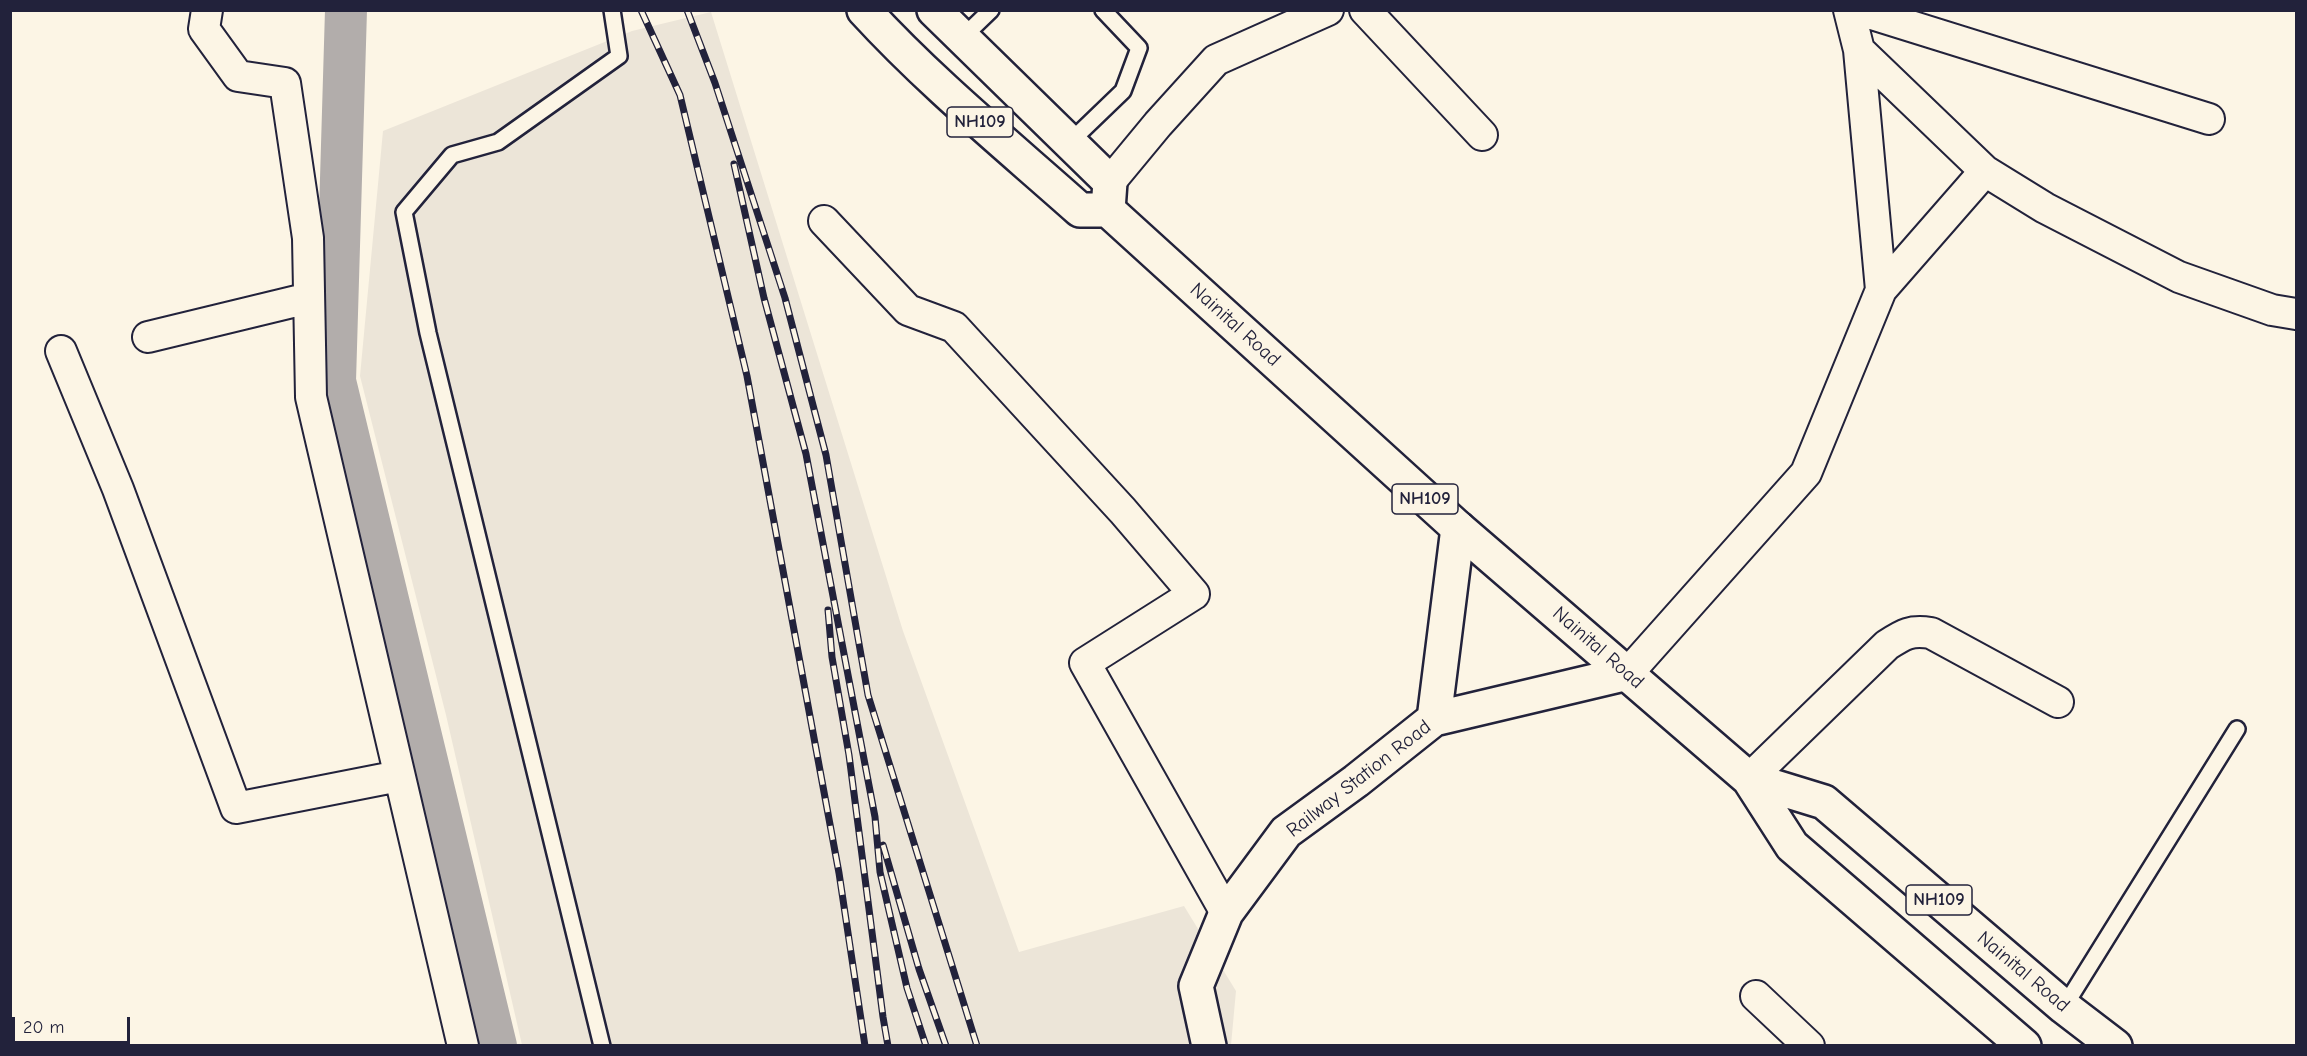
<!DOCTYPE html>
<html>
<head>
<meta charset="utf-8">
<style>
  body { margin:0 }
  #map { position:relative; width:2307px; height:1056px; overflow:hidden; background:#fcf5e5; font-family:"Comic Neue",sans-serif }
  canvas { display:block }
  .frame { position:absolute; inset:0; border:12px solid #22223b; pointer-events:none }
  .scale { position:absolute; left:12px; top:1017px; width:118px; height:27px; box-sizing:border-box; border:3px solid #22223b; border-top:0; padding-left:8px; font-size:18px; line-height:21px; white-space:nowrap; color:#22223b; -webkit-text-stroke:4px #fcf5e5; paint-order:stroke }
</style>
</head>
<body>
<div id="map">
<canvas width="2307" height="1056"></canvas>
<div class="frame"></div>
<div class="scale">20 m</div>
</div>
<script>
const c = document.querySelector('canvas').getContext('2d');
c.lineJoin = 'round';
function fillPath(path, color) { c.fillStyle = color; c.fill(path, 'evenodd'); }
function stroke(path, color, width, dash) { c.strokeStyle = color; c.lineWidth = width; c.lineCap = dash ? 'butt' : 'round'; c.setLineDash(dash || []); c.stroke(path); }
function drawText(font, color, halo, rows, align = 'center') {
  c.font = font + ' "Comic Neue",sans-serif'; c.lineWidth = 5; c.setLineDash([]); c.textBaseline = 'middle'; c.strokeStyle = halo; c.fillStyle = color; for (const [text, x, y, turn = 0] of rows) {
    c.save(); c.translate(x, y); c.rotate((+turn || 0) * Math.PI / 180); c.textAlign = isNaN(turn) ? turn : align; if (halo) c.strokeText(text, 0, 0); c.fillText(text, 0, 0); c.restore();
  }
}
fillPath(new Path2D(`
  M 711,12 L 903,631 L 1019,952 L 1184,906 L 1236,991 L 1231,1045 L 522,1045 L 446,715 L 360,376 L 383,131 L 632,31 Z`), '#ece5d8');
stroke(new Path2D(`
  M 346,10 L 335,381 L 496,1046`), '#b2adab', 42);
const service = new Path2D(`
  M 962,38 L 991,10
  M 1069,143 L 1123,91 L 1139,48 L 1103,10
  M 2064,1007 L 2237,729
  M 602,1046 L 428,333 L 404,212 L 452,155 L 498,142 L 619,56 L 612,10`);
const minor = new Path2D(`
  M 207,10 L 204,29 L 238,76 L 285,83 L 308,238 L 311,397 L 463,1046
  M 1365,10 L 1482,135
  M 1859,10 L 2209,119
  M 1859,50 L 1985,171 L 2045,208 L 2179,277 L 2272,310 L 2296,314
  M 1110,182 L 1158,124 L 1216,60 L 1328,10
  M 824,221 L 908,310 L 954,327 L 1123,511 L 1194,594 L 1085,663 L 1226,913
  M 1881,290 L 1985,171
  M 148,337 L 309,298
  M 61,351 L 118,489 L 236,808 L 399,776
  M 1628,673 L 1806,473 L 1881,290 L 1859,50 L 1849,10
  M 1749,779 L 1887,645 C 1904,634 1910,630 1931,633 L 2058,702
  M 1756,996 L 1809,1046`);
const tertiary = new Path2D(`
  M 1434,719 L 1458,528
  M 1209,1046 L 1196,986 L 1226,913 L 1286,832 L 1356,781 L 1434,719 L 1628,673`);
const trunk = new Path2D(`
  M 864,10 C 930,82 1007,145 1080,210 L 1108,210 L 1458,528 L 1749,779 L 1824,802 L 2064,1007 L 2115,1046
  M 934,10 L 1110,182 L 1108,210
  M 1749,779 L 1792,846 L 2024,1046`);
stroke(service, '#22223b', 20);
stroke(minor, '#22223b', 34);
stroke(tertiary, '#22223b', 38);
stroke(trunk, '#22223b', 38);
stroke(service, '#fcf5e5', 15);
stroke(minor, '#fcf5e5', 30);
stroke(tertiary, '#fcf5e5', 33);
stroke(trunk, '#fcf5e5', 33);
const rail = new Path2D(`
  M 641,10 L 680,95 L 747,376 L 839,873 L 865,1046
  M 687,10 L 715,83 L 785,298 L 826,455 L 868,695 L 977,1046
  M 734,164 L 764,298 L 806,454 L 875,817 L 880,872 L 907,988 L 926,1046
  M 828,610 L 832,657 L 849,755 L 883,1017 L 888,1046
  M 883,845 L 919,969 L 946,1046`);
stroke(rail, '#22223b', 7);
stroke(rail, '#fcf5e5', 4.5, [14]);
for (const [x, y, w] of [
  [980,122,66],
  [1425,499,66],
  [1939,900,66]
]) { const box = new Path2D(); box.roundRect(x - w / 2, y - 15, w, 30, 4.5); c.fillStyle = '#fcf5e5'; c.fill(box); stroke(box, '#22223b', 1.5); }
drawText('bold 18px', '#22223b', null, [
  ["NH109",980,122],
  ["NH109",1425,499],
  ["NH109",1939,900]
]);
drawText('20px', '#22223b', '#fcf5e5', [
  ["Nainital Road",1235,325,42],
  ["Nainital Road",1598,648,41],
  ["Railway Station Road",1359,779,-38],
  ["Nainital Road",2023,972,40]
]);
</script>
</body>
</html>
